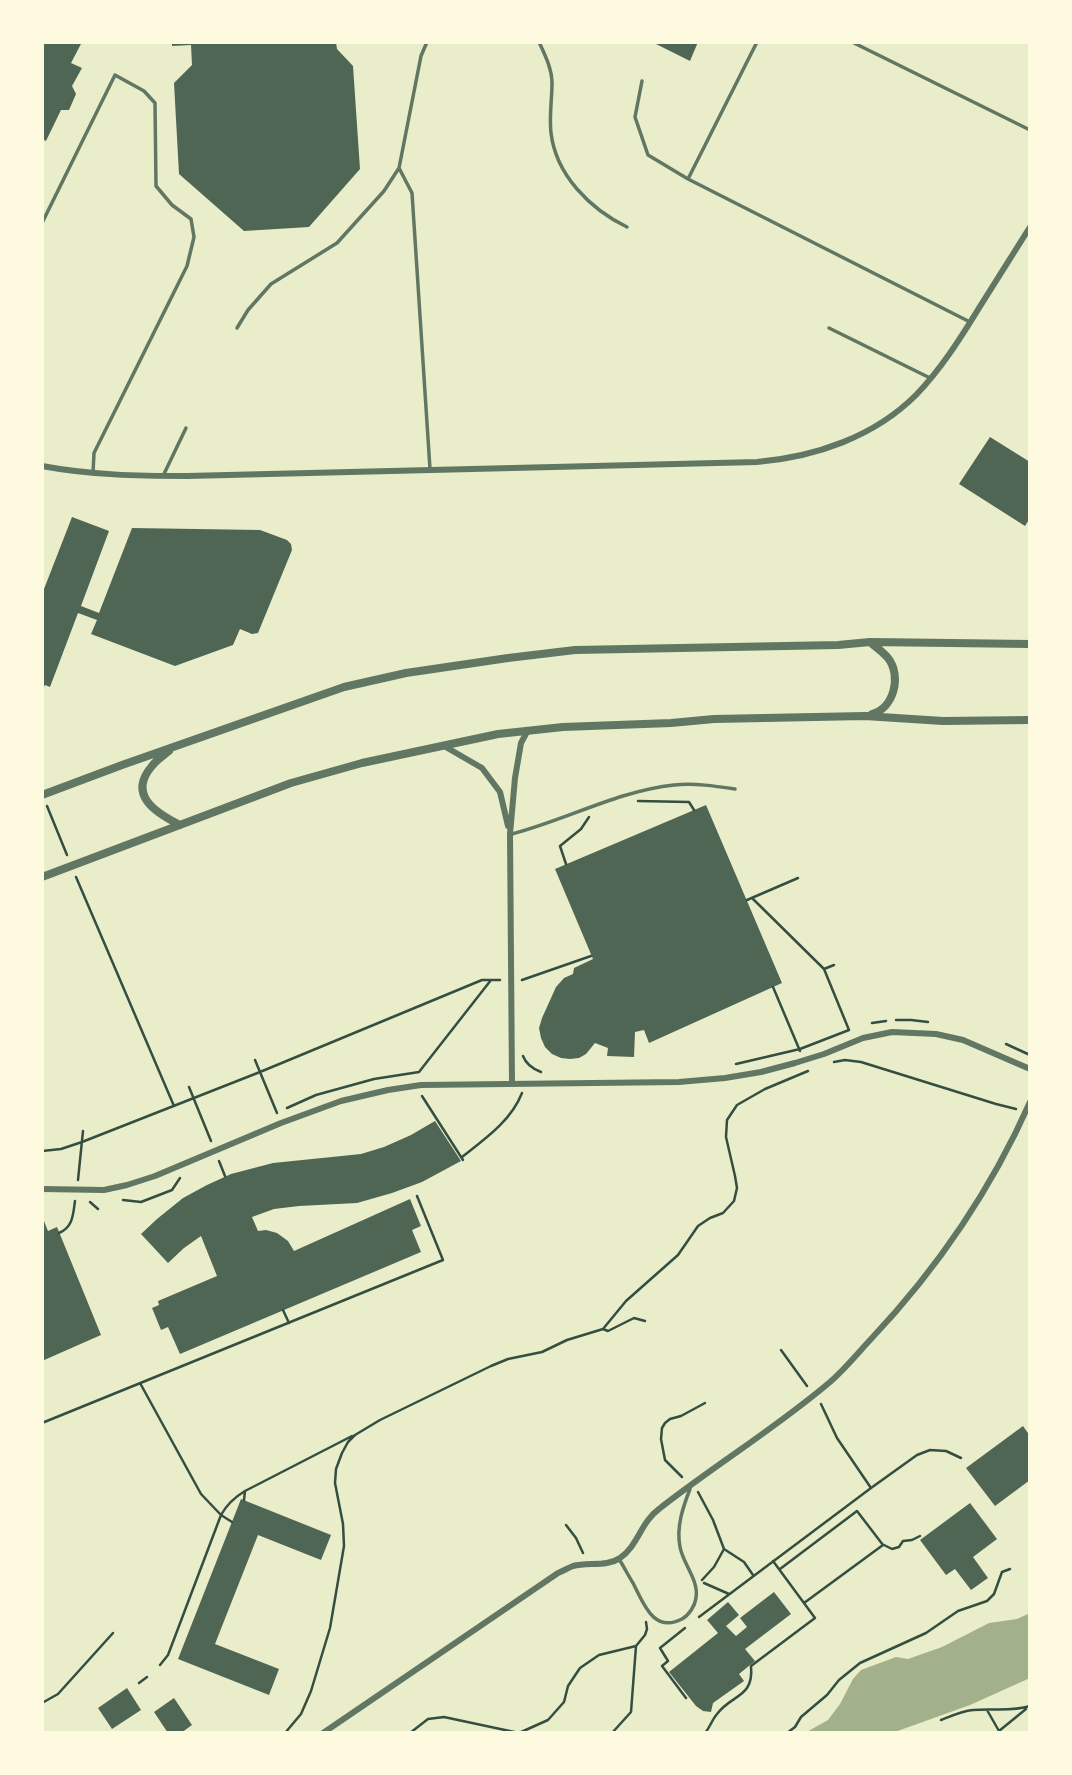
<!DOCTYPE html>
<html>
<head>
<meta charset="utf-8">
<style>
  body { margin:0 }
  #map { position:relative; width:1072px; height:1775px; overflow:hidden; background:#e9edc9; font-family:"PT Serif",serif }
  canvas { display:block }
  .frame { position:absolute; inset:0; border:44px solid #fefae0; pointer-events:none }
</style>
</head>
<body>
<div id="map">
<canvas width="1072" height="1775"></canvas>
<div class="frame"></div>
</div>
<script>
const c = document.querySelector('canvas').getContext('2d');
c.lineJoin = 'round';
function fillPath(path, color) { c.fillStyle = color; c.fill(path, 'evenodd'); }
function stroke(path, color, width, dash) { c.strokeStyle = color; c.lineWidth = width; c.lineCap = dash ? 'butt' : 'round'; c.setLineDash(dash || []); c.stroke(path); }
fillPath(new Path2D(`
  M 1030,1613 L 1030,1678 L 970,1705 L 892,1733 L 805,1733 L 828,1720 L 840,1704 L 853,1679 L 861,1670 L 896,1657 L 908,1659 L 942,1647 L 989,1623 L 1017,1619 Z`), '#a3b18a');
fillPath(new Path2D(`
  M 42,42 L 82,42 L 71,63 L 82,68 L 72,86 L 76,94 L 69,110 L 61,110 L 46,141 L 42,139 Z
  M 172,42 L 336,42 L 337,49 L 353,66 L 360,169 L 309,227 L 244,231 L 179,174 L 174,83 L 192,65 L 191,45 L 172,46 Z
  M 652,42 L 698,42 L 690,61 Z
  M 990,437 L 1030,462 L 1030,518 L 1025,526 L 959,484 Z
  M 72,517 L 109,531 L 81,606 L 99,613 L 132,528 L 260,530 L 287,540 L 291,544 L 292,550 L 258,633 L 252,634 L 240,629 L 233,645 L 175,666 L 91,634 L 97,620 L 78,613 L 50,687 L 45,685 L 42,691 L 42,588 L 44,589 Z
  M 706,805 L 782,983 L 649,1043 L 644,1030 L 635,1032 L 634,1057 L 607,1056 L 608,1048 L 595,1043 L 586,1054 L 579,1058 L 570,1059 L 561,1058 L 552,1054 L 545,1047 L 541,1038 L 539,1028 L 542,1018 L 556,987 L 564,978 L 573,974 L 574,968 L 593,959 L 555,869 Z
  M 435,1121 L 461,1161 L 422,1182 L 392,1193 L 357,1203 L 299,1206 L 274,1209 L 252,1217 L 258,1231 L 266,1230 L 277,1233 L 288,1241 L 294,1251 L 410,1199 L 421,1226 L 412,1230 L 421,1252 L 180,1354 L 168,1327 L 161,1330 L 152,1308 L 159,1305 L 158,1301 L 217,1276 L 201,1236 L 184,1248 L 168,1263 L 141,1234 L 157,1219 L 183,1198 L 207,1185 L 231,1174 L 273,1163 L 361,1154 L 384,1147 L 411,1135 Z
  M 44,1221 L 48,1231 L 57,1227 L 101,1335 L 42,1361 L 42,1222 Z
  M 1023,1426 L 1030,1436 L 1030,1480 L 995,1506 L 966,1468 Z
  M 241,1499 L 331,1535 L 321,1560 L 258,1535 L 215,1644 L 279,1669 L 269,1695 L 178,1659 Z
  M 970,1503 L 997,1539 L 973,1557 L 988,1578 L 971,1590 L 955,1569 L 946,1575 L 920,1540 Z
  M 774,1592 L 791,1614 L 745,1649 L 755,1661 L 739,1674 L 744,1681 L 713,1703 L 711,1712 L 703,1711 L 696,1706 L 669,1672 L 718,1633 L 707,1620 L 728,1602 L 739,1615 L 726,1626 L 736,1636 L 747,1627 L 740,1618 Z
  M 127,1688 L 141,1710 L 112,1729 L 98,1708 Z
  M 174,1698 L 192,1725 L 181,1733 L 168,1733 L 154,1712 Z`), '#4f6655');
stroke(new Path2D(`
  M 638,801 L 689,802 L 694,810
  M 47,806 L 67,855
  M 566,864 L 560,846 L 581,829 L 589,817
  M 76,877 L 174,1106
  M 752,898 L 824,969 L 834,965
  M 747,900 L 798,878
  M 522,980 L 591,956
  M 773,987 L 800,1051
  M 896,1020 L 911,1020 L 928,1022
  M 872,1023 L 886,1021
  M 1006,1044 L 1030,1055
  M 523,1056 C 526,1064 533,1069 541,1072
  M 255,1060 L 277,1113
  M 834,1062 L 845,1060 L 861,1062 L 996,1104 L 1016,1109
  M 736,1064 L 800,1049 L 849,1030 L 824,969
  M 189,1087 L 211,1141
  M 422,1096 L 463,1160
  M 287,1108 L 316,1095 L 374,1079 L 419,1072 L 491,980 L 500,980
  M 42,1151 L 61,1149 L 82,1142 L 260,1072 L 482,980 L 491,980
  M 462,1157 C 485,1139 511,1121 522,1093
  M 219,1161 L 225,1176
  M 78,1180 L 83,1131
  M 123,1200 L 141,1202 L 172,1190 L 180,1178
  M 90,1202 L 98,1209
  M 59,1233 C 73,1227 73,1215 75,1201
  M 283,1310 L 289,1323
  M 603,1329 L 608,1331 L 634,1318 L 645,1321
  M 781,1350 L 807,1386
  M 140,1383 L 201,1494 L 221,1515 L 232,1522
  M 821,1404 L 837,1438 L 871,1488
  M 42,1423 L 443,1260 L 417,1196
  M 682,1477 L 665,1460 L 661,1439 L 662,1428 L 665,1423 L 670,1419 L 681,1416 L 705,1403
  M 698,1492 L 713,1520 L 724,1549 L 744,1562 L 753,1575
  M 244,1500 L 245,1491
  M 566,1525 L 576,1538 L 583,1553
  M 884,1545 L 892,1549 L 899,1547 L 903,1541 L 912,1540 L 920,1536
  M 780,1569 L 857,1511 L 883,1545 L 804,1603
  M 702,1580 L 714,1567 L 724,1549
  M 704,1583 L 729,1594
  M 699,1617 L 871,1488 L 917,1455 L 930,1450 L 946,1451 L 961,1458
  M 685,1628 L 660,1648 L 668,1661 L 662,1666 L 686,1698
  M 160,1665 L 168,1655 L 221,1515 C 227,1504 235,1497 245,1491 L 352,1436
  M 139,1683 L 147,1677
  M 42,1703 L 58,1694 L 113,1633
  M 987,1710 L 999,1731 L 1026,1709
  M 941,1720 C 951,1716 962,1711 973,1710 C 993,1708 1011,1712 1030,1706
  M 285,1733 L 301,1714 L 311,1691 L 330,1628 L 344,1546 L 343,1524 L 335,1483 L 336,1469 L 342,1453 L 348,1442 L 355,1435 L 380,1420 L 491,1366 L 508,1359 L 542,1352 L 567,1340 L 603,1329 L 626,1301 L 678,1255 L 698,1226 L 710,1218 L 723,1213 L 734,1201 L 737,1188 L 735,1176 L 726,1137 L 727,1120 L 737,1105 L 765,1089 L 808,1071
  M 410,1733 L 428,1719 L 444,1717 L 519,1733 L 548,1720 L 564,1702 L 568,1686 L 580,1668 L 599,1655 L 636,1646 L 645,1635 L 647,1629 L 646,1622
  M 612,1733 L 631,1712 L 636,1646
  M 705,1733 C 710,1727 712,1720 717,1714 C 732,1694 754,1698 751,1666 L 815,1618 L 773,1561
  M 776,1733 L 781,1733
  M 787,1733 L 795,1727 L 801,1717 L 827,1695 L 839,1680 L 860,1663 L 926,1633 L 958,1611 L 987,1601 L 994,1594 L 1002,1572 L 1010,1569`), '#344e41', 2.5);
stroke(new Path2D(`
  M 539,42 C 545,55 552,69 552,83 C 552,100 549,116 551,133 C 556,175 590,209 627,227
  M 852,42 L 1030,130
  M 642,81 L 635,117 L 648,155 L 688,179 L 970,322
  M 399,168 L 412,193 L 430,469
  M 688,179 L 757,42
  M 42,223 L 115,75 L 144,91 L 155,103 L 156,186 L 172,205 L 191,219 L 194,237 L 187,266 L 94,453 L 93,473
  M 237,328 L 248,310 L 271,284 L 337,243 L 384,191 L 399,168 L 421,56 L 427,42
  M 829,328 L 930,378
  M 163,476 L 186,428
  M 512,834 C 566,820 618,791 674,785 C 695,783 715,786 735,789
  M 619,1559 C 624,1567 628,1575 633,1583 C 643,1602 653,1634 682,1619 C 689,1615 695,1606 696,1598 C 699,1580 683,1564 680,1547 C 676,1527 683,1507 690,1489`), '#617663', 3.5);
stroke(new Path2D(`
  M 42,466 C 90,475 138,476 187,476 L 757,462 C 815,457 874,437 916,395 C 941,369 960,339 979,308 C 996,281 1013,254 1030,227
  M 444,746 L 482,768 L 500,792 L 508,826
  M 512,1084 L 510,834 L 515,778 L 521,743 L 528,730
  M 42,1189 L 104,1190 L 127,1185 L 155,1176 L 281,1123 L 341,1101 L 388,1090 L 421,1085 L 679,1082 L 725,1078 L 761,1072 L 795,1063 L 824,1054 L 863,1038 L 892,1032 L 936,1034 L 963,1040 L 1030,1069
  M 323,1733 L 558,1573 C 563,1571 568,1568 573,1566 C 588,1562 607,1567 620,1558 C 637,1547 641,1522 659,1509 C 715,1465 776,1428 830,1382 C 845,1369 857,1354 871,1339 C 937,1269 991,1190 1030,1102`), '#617663', 6);
stroke(new Path2D(`
  M 871,643 C 876,647 883,652 888,658 C 902,676 894,708 872,714
  M 169,751 C 163,756 156,760 152,766 C 127,795 156,813 180,825
  M 42,795 L 122,765 L 344,687 L 406,673 L 508,658 L 575,650 L 838,645 L 870,642 L 1030,644
  M 42,877 L 291,783 L 362,763 L 498,734 L 563,727 L 671,723 L 714,719 L 865,716 L 943,721 L 1030,720`), '#617663', 8);
</script>
</body>
</html>
